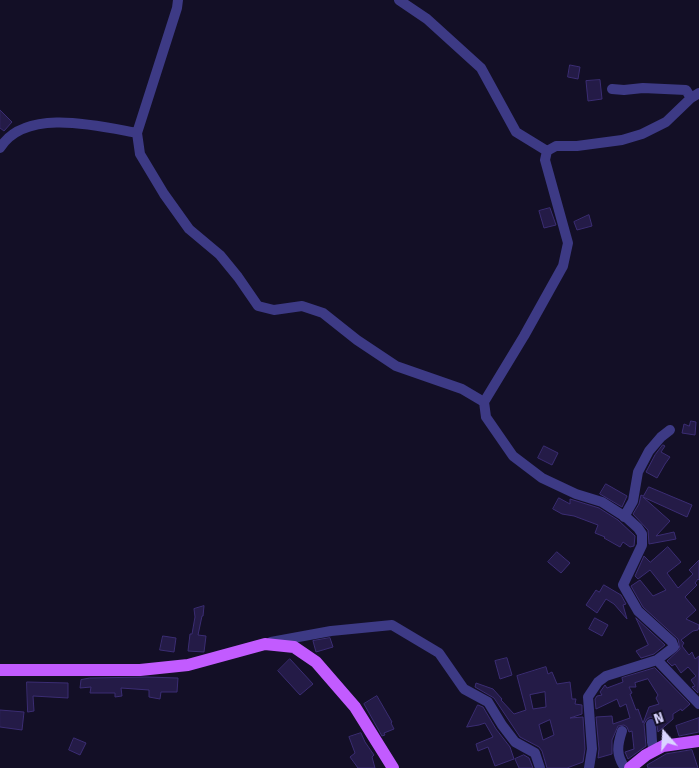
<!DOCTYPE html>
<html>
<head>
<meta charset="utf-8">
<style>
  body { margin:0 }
  #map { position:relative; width:699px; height:768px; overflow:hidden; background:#130f26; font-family:"Fira Sans",sans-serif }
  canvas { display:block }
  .north { position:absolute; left:639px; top:708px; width:50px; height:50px; -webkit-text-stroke:4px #130f26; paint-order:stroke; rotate:341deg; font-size:14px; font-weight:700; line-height:20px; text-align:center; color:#d9d4ff }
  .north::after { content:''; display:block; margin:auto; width:18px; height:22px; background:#d9d4ff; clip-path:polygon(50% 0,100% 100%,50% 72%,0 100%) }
</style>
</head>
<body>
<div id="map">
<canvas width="699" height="768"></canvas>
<div class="north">N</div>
</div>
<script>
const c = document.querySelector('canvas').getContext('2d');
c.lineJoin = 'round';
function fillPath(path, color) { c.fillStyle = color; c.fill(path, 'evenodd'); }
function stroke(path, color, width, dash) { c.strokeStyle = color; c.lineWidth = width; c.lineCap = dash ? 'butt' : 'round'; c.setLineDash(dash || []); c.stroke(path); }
const building = new Path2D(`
  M 570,65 L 580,67 L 578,79 L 568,77 Z
  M 600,80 L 602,99 L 588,101 L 586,81 Z
  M 0,110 L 12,122 L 4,131 L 0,128 Z
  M 550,208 L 556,225 L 544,228 L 539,211 Z
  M 589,215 L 592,226 L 577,230 L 574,222 Z
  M 691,421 L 696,422 L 695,435 L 682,433 L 684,424 L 689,426 Z
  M 663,445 L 665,446 L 661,452 L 670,457 L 665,464 L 657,478 L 646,472 L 655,455 Z
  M 544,446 L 558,453 L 552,465 L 538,458 Z
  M 606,484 L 627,496 L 622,507 L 600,494 Z
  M 649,487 L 692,505 L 687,517 L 643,497 L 670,521 L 656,536 L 674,532 L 676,539 L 649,544 L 648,530 L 633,514 L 639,504 L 641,495 L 643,496 Z
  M 559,498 L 570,504 L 570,499 L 599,508 L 618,520 L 635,536 L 634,546 L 630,547 L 623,542 L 620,547 L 604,538 L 605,537 L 595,533 L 598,525 L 574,516 L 562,514 L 553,509 Z
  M 668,547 L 681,562 L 667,573 L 678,588 L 693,574 L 689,570 L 699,560 L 699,580 L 698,579 L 695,583 L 697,585 L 685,597 L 696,610 L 686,619 L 699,625 L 699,627 L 698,630 L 693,631 L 681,640 L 684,643 L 682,646 L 689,655 L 692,652 L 695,659 L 699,656 L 698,693 L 692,687 L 695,686 L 691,680 L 696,676 L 688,667 L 681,673 L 675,664 L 672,666 L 667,661 L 680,649 L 678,639 L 643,607 L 631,586 L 640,580 L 653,596 L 666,590 L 650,570 L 638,579 L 635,576 L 644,556 L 650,562 Z
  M 557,552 L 570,563 L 561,573 L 548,562 Z
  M 604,585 L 621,595 L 626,604 L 623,605 L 627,619 L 614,604 L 606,599 L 597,613 L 586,605 L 596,590 L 599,592 Z
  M 204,606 L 203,616 L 202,616 L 198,635 L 206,636 L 204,652 L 188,651 L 190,634 L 192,634 L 195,617 L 194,609 Z
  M 595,618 L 608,625 L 602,636 L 589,629 Z
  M 636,618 L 665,645 L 654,654 L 641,658 L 636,651 L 648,645 Z
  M 163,636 L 176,638 L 174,652 L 160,650 Z
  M 330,638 L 333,647 L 316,652 L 313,641 Z
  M 507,658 L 512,675 L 500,679 L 495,661 Z
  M 290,659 L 313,684 L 300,695 L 278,671 Z
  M 546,667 L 548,674 L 552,672 L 557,684 L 570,682 L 572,699 L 576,699 L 575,704 L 582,705 L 582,714 L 570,718 L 583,717 L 585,749 L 583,762 L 567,768 L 547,768 L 542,751 L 539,747 L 520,737 L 494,698 L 475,687 L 476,683 L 493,689 L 502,699 L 501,700 L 514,714 L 526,710 L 517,676 ZM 545,692 L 546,707 L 533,709 L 530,695 ZM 550,720 L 554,735 L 543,740 L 539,725 Z
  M 655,668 L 690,704 L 682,711 L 681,709 L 673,714 L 673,719 L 658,732 L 656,720 L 651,717 L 647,719 L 644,724 L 646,746 L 628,759 L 625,752 L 634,749 L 632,731 L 629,732 L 627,727 L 624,725 L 618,726 L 612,740 L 612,754 L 598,758 L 599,749 L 596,717 L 612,716 L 613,724 L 630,718 L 626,704 L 620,707 L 617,699 L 596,709 L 595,699 L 597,696 L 602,695 L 600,692 L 605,685 L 607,688 L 623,682 L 622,678 ZM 648,679 L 658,695 L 656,698 L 659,704 L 649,707 L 643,723 L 638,709 L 636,710 L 630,694 L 632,693 L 629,687 L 636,687 L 635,683 Z
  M 90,678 L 147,677 L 178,678 L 177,692 L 161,692 L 160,699 L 149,697 L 149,690 L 121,688 L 122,696 L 115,697 L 115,693 L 90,693 L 91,687 L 80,688 L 81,680 Z
  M 27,682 L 68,683 L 68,698 L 33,696 L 34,711 L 28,712 Z
  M 377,696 L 392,722 L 391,723 L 394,729 L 384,733 L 385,735 L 382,736 L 364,704 Z
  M 478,705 L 483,707 L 496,729 L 510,747 L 514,759 L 495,766 L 488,747 L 478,751 L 476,744 L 493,737 L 485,723 L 479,725 L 467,727 Z
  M 0,710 L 24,712 L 22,730 L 0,727 Z
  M 699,718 L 699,732 L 679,736 L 676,726 Z
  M 361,733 L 365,742 L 374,755 L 372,757 L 375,768 L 358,768 L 350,757 L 355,753 L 349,737 Z
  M 74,738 L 86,743 L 80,755 L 69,750 Z
  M 692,750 L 698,768 L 648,768 L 647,765 L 666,754 Z
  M 524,755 L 529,758 L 533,768 L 519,768 L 515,759 Z`);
fillPath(building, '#241b47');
stroke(building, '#3b2d73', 1);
stroke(new Path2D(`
  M 399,0 L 427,19 L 481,68 L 516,132 L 547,151
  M 612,89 L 624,90 L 643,88 L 686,90 L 691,98
  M 699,93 L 691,98 L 666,122 L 642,134 L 622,140 L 577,146 L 556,146 L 547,151 L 545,160 L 568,243 L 563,266 L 524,336 L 484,402 L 486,417 L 513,456 L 542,478 L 576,494 L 602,502 L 627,518 L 638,528 L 642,534 L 642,545 L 623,585 L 638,611 L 672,642 L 674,647 L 657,660 L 699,704
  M 137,133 L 140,154 L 164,194 L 189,229 L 220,255 L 238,277 L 258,306 L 274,310 L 302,306 L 323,313 L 357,340 L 396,366 L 462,389 L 484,402
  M 0,148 C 25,107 99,126 137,133 L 177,8 L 178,0
  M 624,517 L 633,501 L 638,472 L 649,451 L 661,437 L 670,430
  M 271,642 L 331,631 L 392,625 L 439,653 L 464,689 L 488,702 L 502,725 L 515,742 L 535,753 L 540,768
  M 651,724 L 652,742 L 654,751
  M 622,731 C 617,746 616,755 625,768
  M 589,768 L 592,749 L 588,697 L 598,682 L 606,676 L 657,660`), '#3d3a85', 10);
stroke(new Path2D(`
  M 0,670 L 140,670 L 188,665 L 265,644 L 294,647 L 316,662 L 355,707 L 393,768
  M 630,768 L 646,755 L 663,746 L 699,741`), '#c25bff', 12);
</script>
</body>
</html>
